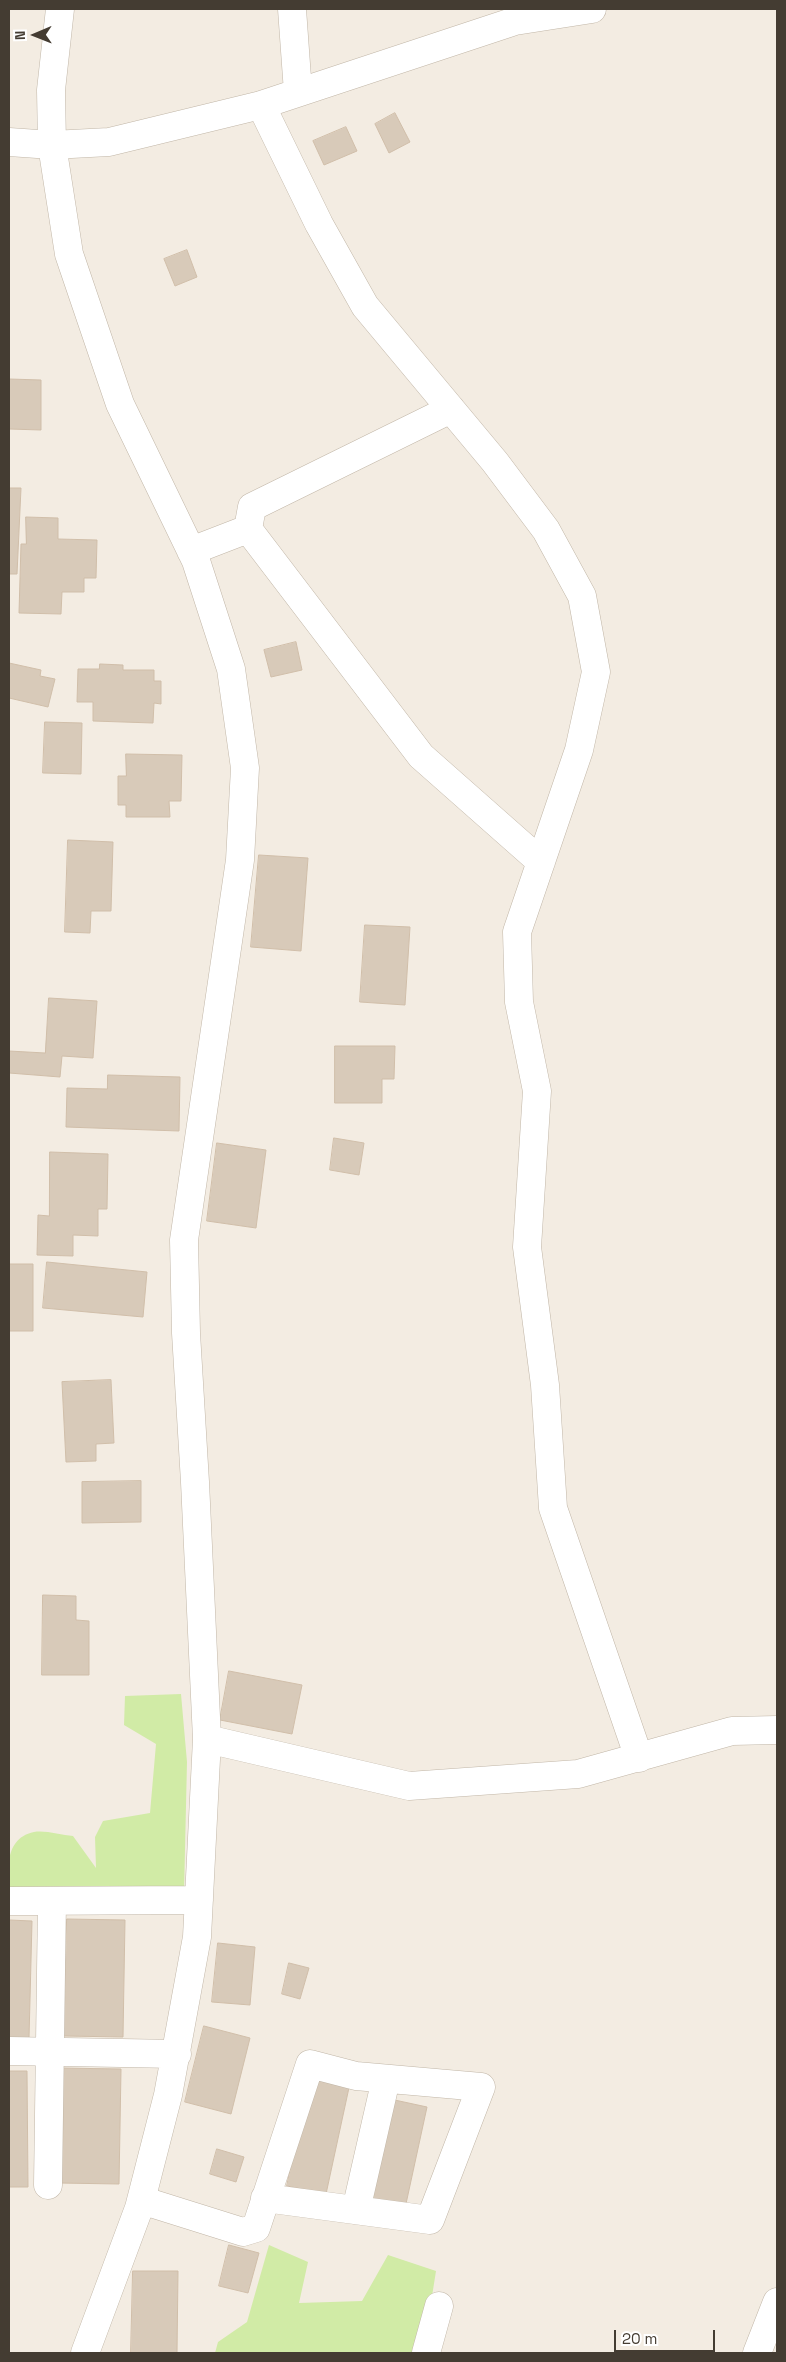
<!DOCTYPE html>
<html>
<head>
<meta charset="utf-8">
<style>
  body { margin:0 }
  #map { position:relative; width:786px; height:2362px; overflow:hidden; background:#f3ece2; font-family:"Space Grotesk",sans-serif }
  canvas { display:block }
  .frame { position:absolute; inset:0; border:10px solid #443c32; pointer-events:none }
  .north { position:absolute; left:10px; top:10px; width:50px; height:50px; -webkit-text-stroke:4px #fff; paint-order:stroke; rotate:269deg; font-size:14px; font-weight:700; line-height:20px; text-align:center; color:#443c32 }
  .north::after { content:''; display:block; margin:auto; width:18px; height:22px; background:#443c32; clip-path:polygon(50% 0,100% 100%,50% 72%,0 100%) }
  .scale { position:absolute; left:614px; top:2330px; width:101px; height:22px; box-sizing:border-box; border:2px solid #443c32; border-top:0; padding-left:6px; font-size:15px; line-height:18px; white-space:nowrap; color:#443c32; -webkit-text-stroke:4px #fff; paint-order:stroke }
</style>
</head>
<body>
<div id="map">
<canvas width="786" height="2362"></canvas>
<div class="frame"></div>
<div class="north">N</div>
<div class="scale">20 m</div>
</div>
<script>
const c = document.querySelector('canvas').getContext('2d');
c.lineJoin = 'round';
function fillPath(path, color) { c.fillStyle = color; c.fill(path, 'evenodd'); }
function stroke(path, color, width, dash) { c.strokeStyle = color; c.lineWidth = width; c.lineCap = dash ? 'butt' : 'round'; c.setLineDash(dash || []); c.stroke(path); }
fillPath(new Path2D(`
  M 181,1694 L 187,1762 L 184,1893 L 9,1907 C 9,1880 0,1839 34,1832 C 45,1830 61,1835 73,1836 L 96,1868 L 95,1837 L 103,1821 L 150,1813 L 156,1744 L 124,1725 L 125,1696 Z
  M 269,2245 L 308,2262 L 299,2303 L 362,2301 L 388,2255 L 436,2271 L 423,2353 L 215,2353 L 218,2342 L 247,2322 Z`), '#d1eba6');
const building = new Path2D(`
  M 395,113 L 410,142 L 389,153 L 375,124 Z
  M 346,127 L 357,151 L 324,165 L 313,141 Z
  M 187,250 L 197,277 L 175,286 L 164,259 Z
  M 9,379 L 41,380 L 41,430 L 9,429 Z
  M 9,488 L 21,488 L 17,574 L 9,574 Z
  M 26,517 L 58,518 L 58,539 L 97,540 L 96,578 L 84,578 L 84,592 L 62,592 L 61,614 L 19,613 L 21,544 L 26,544 Z
  M 296,642 L 302,670 L 271,677 L 264,650 Z
  M 9,663 L 41,670 L 40,676 L 55,679 L 48,707 L 9,698 Z
  M 100,664 L 123,665 L 123,670 L 154,670 L 154,681 L 161,681 L 161,704 L 154,703 L 153,723 L 93,721 L 93,702 L 77,702 L 78,669 L 99,669 Z
  M 45,722 L 82,723 L 81,774 L 43,773 Z
  M 126,754 L 182,755 L 181,801 L 169,801 L 170,817 L 126,817 L 126,805 L 118,805 L 118,776 L 126,776 Z
  M 68,840 L 113,842 L 111,911 L 91,911 L 90,933 L 65,932 Z
  M 259,855 L 308,858 L 301,951 L 251,947 Z
  M 365,925 L 410,927 L 405,1005 L 360,1002 Z
  M 49,998 L 97,1001 L 93,1058 L 62,1056 L 60,1077 L 9,1073 L 9,1051 L 45,1053 Z
  M 335,1046 L 395,1046 L 394,1079 L 382,1079 L 382,1103 L 335,1103 Z
  M 108,1075 L 180,1077 L 179,1131 L 66,1127 L 67,1088 L 107,1089 Z
  M 334,1138 L 364,1143 L 359,1175 L 330,1170 Z
  M 217,1143 L 266,1150 L 256,1228 L 207,1221 Z
  M 50,1152 L 108,1154 L 107,1209 L 98,1209 L 98,1236 L 73,1235 L 73,1256 L 37,1255 L 38,1215 L 49,1216 Z
  M 47,1262 L 147,1272 L 143,1317 L 43,1308 Z
  M 9,1264 L 33,1264 L 33,1331 L 9,1331 Z
  M 111,1380 L 114,1443 L 96,1444 L 96,1461 L 66,1462 L 62,1382 Z
  M 141,1481 L 141,1522 L 82,1523 L 82,1482 Z
  M 43,1595 L 76,1596 L 76,1620 L 89,1621 L 89,1675 L 42,1675 Z
  M 229,1671 L 302,1685 L 292,1734 L 220,1720 Z
  M 67,1919 L 125,1920 L 123,2037 L 64,2036 Z
  M 9,1920 L 32,1921 L 29,2038 L 9,2038 Z
  M 218,1943 L 255,1947 L 250,2005 L 212,2002 Z
  M 289,1963 L 309,1968 L 300,1999 L 282,1994 Z
  M 204,2026 L 250,2038 L 231,2114 L 185,2102 Z
  M 59,2068 L 121,2069 L 119,2184 L 58,2183 Z
  M 9,2071 L 27,2071 L 28,2187 L 9,2187 Z
  M 311,2075 L 350,2083 L 326,2194 L 287,2186 Z
  M 390,2099 L 427,2107 L 404,2213 L 367,2204 Z
  M 217,2149 L 244,2157 L 236,2182 L 210,2174 Z
  M 229,2245 L 259,2253 L 248,2293 L 219,2286 Z
  M 133,2271 L 178,2271 L 177,2353 L 131,2353 Z`);
fillPath(building, '#d8cab9');
stroke(building, '#d0bea9', 1);
const minor = new Path2D(`
  M 292,9 L 298,92
  M 261,105 L 319,224 L 365,306 L 495,462 L 546,530 L 582,596 L 596,672 L 579,750 L 517,932 L 519,1002 L 537,1091 L 527,1247 L 545,1385 L 553,1508 L 639,1758
  M 248,529 L 421,756 L 541,862
  M 191,551 L 248,529 L 252,507 L 451,409
  M 207,1739 L 409,1786 L 578,1774 L 732,1731 L 777,1730
  M 9,1901 L 199,1900
  M 9,2051 L 177,2054
  M 48,2185 L 52,1901
  M 141,2200 L 243,2232 L 256,2228 L 310,2064 L 356,2076 L 481,2087 L 430,2220 L 265,2198
  M 356,2210 L 386,2079
  M 85,2353 L 139,2208 L 168,2095 L 197,1937 L 207,1739 L 195,1482 L 186,1333 L 184,1240 L 240,860 L 245,768 L 231,669 L 196,561 L 120,404 L 69,254 L 52,145 L 109,142 L 261,105 L 515,21 L 592,9
  M 426,2353 L 439,2306
  M 757,2353 L 777,2302`);
const tertiary = new Path2D(`
  M 9,142 L 52,145 L 51,90 L 60,9`);
stroke(minor, '#c1b6a7', 29);
stroke(tertiary, '#c1b6a7', 29);
stroke(minor, '#fff', 28);
stroke(tertiary, '#fff', 28);
</script>
</body>
</html>
